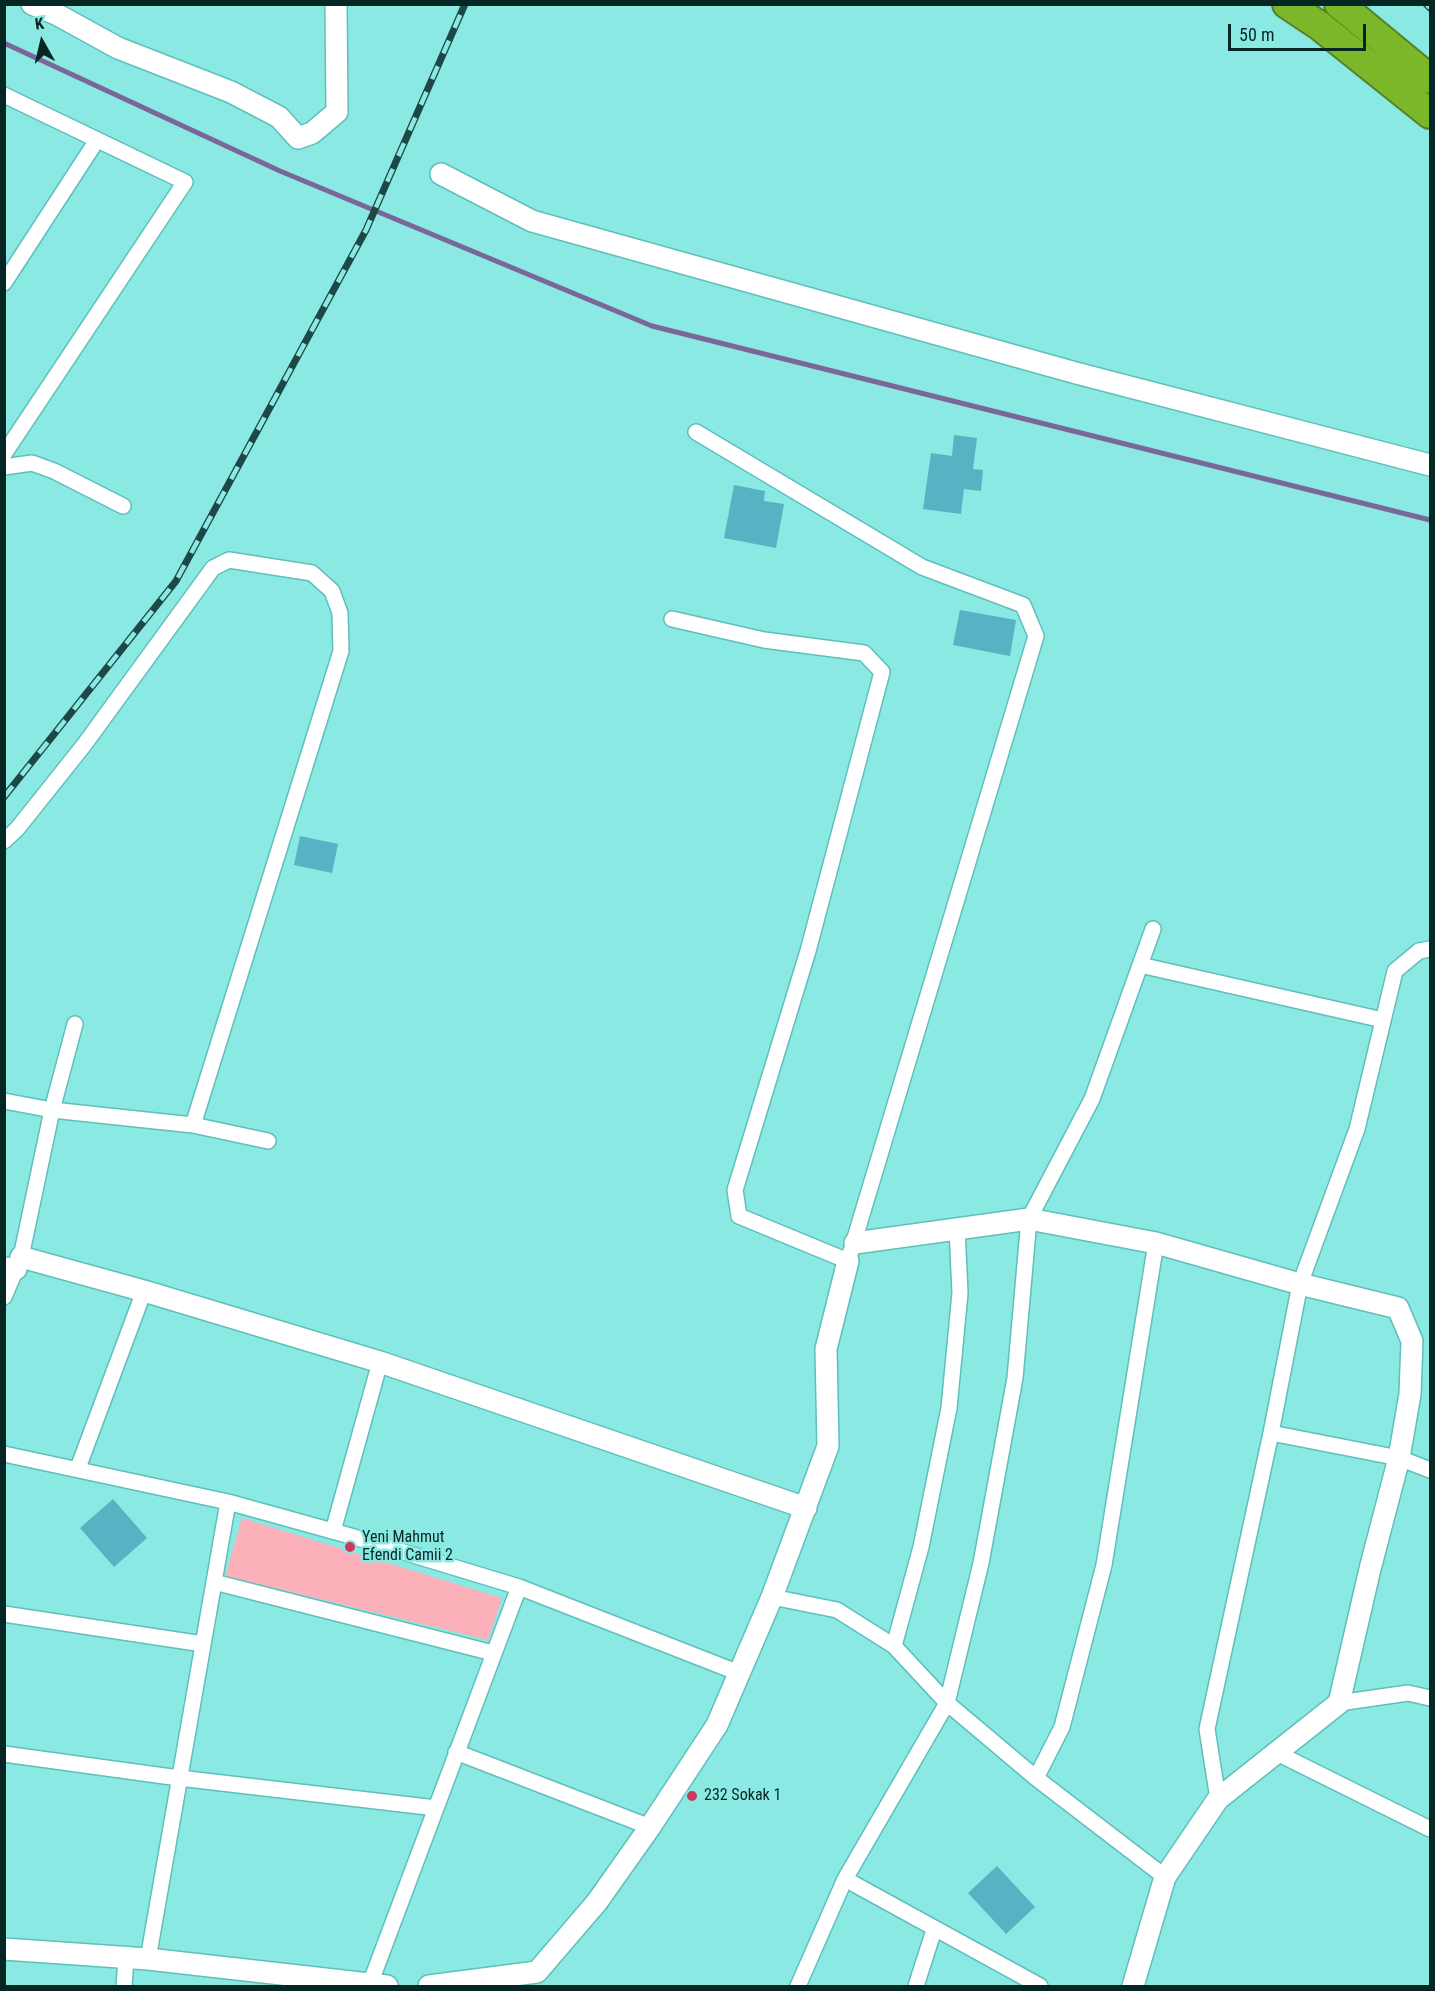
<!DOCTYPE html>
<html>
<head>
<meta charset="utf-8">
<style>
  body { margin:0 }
  #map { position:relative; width:1435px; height:1991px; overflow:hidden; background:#8ae9e3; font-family:"Roboto Condensed",sans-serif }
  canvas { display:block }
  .frame { position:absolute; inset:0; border:6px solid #062624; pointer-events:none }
  .north { position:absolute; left:12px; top:12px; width:60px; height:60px; -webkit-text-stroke:4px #8ae9e3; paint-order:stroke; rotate:352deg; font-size:16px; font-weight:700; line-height:24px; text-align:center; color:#062624 }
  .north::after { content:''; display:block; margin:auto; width:21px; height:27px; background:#062624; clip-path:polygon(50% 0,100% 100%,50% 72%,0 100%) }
  .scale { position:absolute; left:1228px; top:24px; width:138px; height:27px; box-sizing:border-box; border:3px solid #062624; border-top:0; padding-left:8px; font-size:18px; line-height:21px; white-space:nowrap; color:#062624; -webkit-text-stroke:4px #8ae9e3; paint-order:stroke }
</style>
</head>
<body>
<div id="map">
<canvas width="1435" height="1991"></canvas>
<div class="frame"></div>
<div class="north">K</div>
<div class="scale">50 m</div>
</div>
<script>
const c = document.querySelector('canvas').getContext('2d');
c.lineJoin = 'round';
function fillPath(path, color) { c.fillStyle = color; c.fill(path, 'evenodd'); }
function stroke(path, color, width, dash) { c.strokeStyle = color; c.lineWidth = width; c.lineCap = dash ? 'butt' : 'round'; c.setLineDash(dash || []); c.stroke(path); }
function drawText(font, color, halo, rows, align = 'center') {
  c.font = font + ' "Roboto Condensed",sans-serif'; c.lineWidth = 5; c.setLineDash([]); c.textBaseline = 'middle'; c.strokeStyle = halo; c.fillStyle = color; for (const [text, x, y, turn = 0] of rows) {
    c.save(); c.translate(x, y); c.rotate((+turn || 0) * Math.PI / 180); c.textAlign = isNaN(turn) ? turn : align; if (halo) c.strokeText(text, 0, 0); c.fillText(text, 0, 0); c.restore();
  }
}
fillPath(new Path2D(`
  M 242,1518 L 502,1598 L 488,1640 L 225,1576 Z`), '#fbb0ba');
stroke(new Path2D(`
  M 4,43 L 280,171 L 652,326 L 1430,520`), '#7b669a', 5);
fillPath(new Path2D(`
  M 954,435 L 977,438 L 973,469 L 983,470 L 981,491 L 964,489 L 961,514 L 923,509 L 931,453 L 952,456 Z
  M 734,485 L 765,491 L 764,501 L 784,504 L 776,548 L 724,538 Z
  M 960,610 L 1016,620 L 1010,656 L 953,645 Z
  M 300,836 L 338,844 L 332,873 L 294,865 Z
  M 113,1499 L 147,1538 L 114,1567 L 80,1528 Z
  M 997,1866 L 1035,1907 L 1006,1934 L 968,1893 Z`), '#56b3c3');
const street = new Path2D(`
  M 4,95 L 185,182 L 4,454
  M 4,283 L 97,140
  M 4,467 L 32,463 L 54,471 L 123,506
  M 672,619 L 764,640 L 864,653 L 882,672 L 808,951 L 735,1190 L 739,1216 L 848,1261 L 1036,636 L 1023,605 L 922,567 L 696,432
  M 4,841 L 17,829 L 84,745 L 213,568 L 229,560 L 312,573 L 332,591 L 340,613 L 341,651 L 193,1125
  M 1140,965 L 1383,1020
  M 4,1101 L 52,1110 L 193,1125 L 268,1141
  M 4,1297 L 21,1257 L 52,1110 L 75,1024
  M 1271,1433 L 1399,1458 L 1430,1470
  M 4,1454 L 228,1502 L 354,1537 L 519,1587 L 739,1673
  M 78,1468 L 144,1291
  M 333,1531 L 380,1362
  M 214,1582 L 493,1653
  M 772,1597 L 837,1610 L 894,1646 L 947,1703 L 1036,1778 L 1165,1877
  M 4,1614 L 203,1644
  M 894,1646 L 921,1547 L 949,1408 L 960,1293 L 957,1228
  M 1339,1703 L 1408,1693 L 1430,1698
  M 456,1752 L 650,1827
  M 1277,1753 L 1430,1829
  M 4,1754 L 179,1778 L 436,1808
  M 1036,1778 L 1062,1727 L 1104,1565 L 1156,1243
  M 1218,1799 L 1207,1729 L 1271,1433 L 1300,1284 L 1357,1129 L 1395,971 L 1419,951 L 1430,949
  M 845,1879 L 1040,1986
  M 148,1959 L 228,1502
  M 370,1984 L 519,1587
  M 124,1986 L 126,1958
  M 798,1986 L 845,1879 L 947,1703 L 981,1563 L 1015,1378 L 1029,1219 L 1092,1099 L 1153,929
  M 916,1986 L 934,1930`);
const secondary = new Path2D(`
  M 32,4 L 56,14 L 118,48 L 231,92 L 279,117 L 298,138 L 312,133 L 337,112 L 336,4
  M 441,174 L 532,221 L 1076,373 L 1430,465
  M 855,1243 L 1029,1219 L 1156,1243 L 1300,1284 L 1398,1308 L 1412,1341 L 1410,1394 L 1399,1458 L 1370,1569 L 1339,1703 L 1218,1799 L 1165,1877 L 1133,1986
  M 21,1257 L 144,1291 L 380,1362 L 806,1508
  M 4,1268 L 16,1269
  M 4,1949 L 148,1959 L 387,1986
  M 429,1986 L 537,1972 L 597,1902 L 650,1827 L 717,1725 L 772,1597 L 828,1446 L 826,1349 L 848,1261`);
const highway = new Path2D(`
  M 1287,4 L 1320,26 L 1430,114
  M 1339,4 L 1430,79`);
stroke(street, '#5fbfba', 18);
stroke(secondary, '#5fbfba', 24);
stroke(highway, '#528427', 32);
stroke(street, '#fff', 15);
stroke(secondary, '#fff', 21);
stroke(highway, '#7bb728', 28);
const rail = new Path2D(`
  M 1426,4 L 1430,8
  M 4,797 L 176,581 L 366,230 L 465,4`);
stroke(rail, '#1d4845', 7);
stroke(rail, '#8ae9e3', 4.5, [14]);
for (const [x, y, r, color] of [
  [350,1547,6,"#c93a5e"],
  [692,1796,6,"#c93a5e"]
]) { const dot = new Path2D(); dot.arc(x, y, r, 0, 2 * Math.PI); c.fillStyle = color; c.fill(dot); stroke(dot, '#8ae9e3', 2); }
drawText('16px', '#062624', '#8ae9e3', [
  ["Yeni Mahmut",362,1538],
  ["Efendi Camii 2",362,1556],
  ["232 Sokak 1",704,1796]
], 'left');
</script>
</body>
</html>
